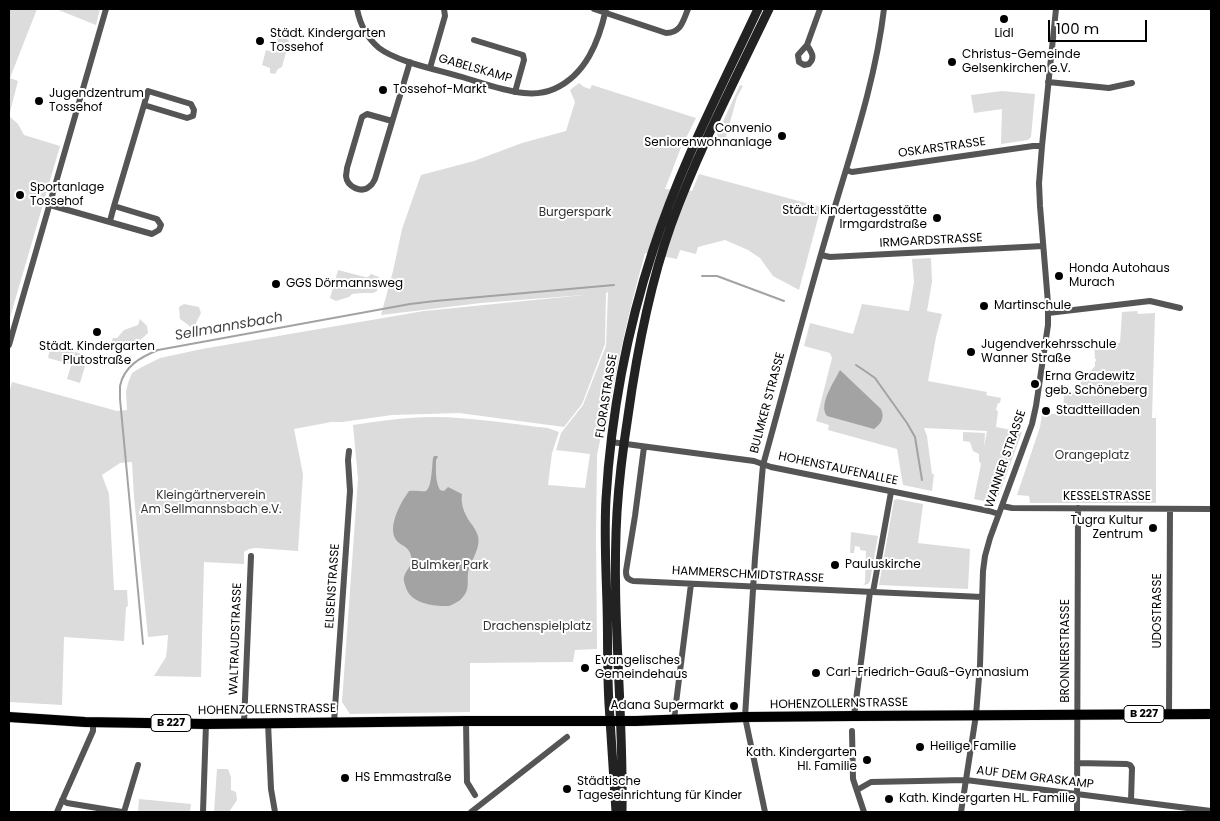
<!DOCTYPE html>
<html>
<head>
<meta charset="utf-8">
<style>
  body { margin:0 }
  #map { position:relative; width:1220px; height:821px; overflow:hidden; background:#fff; font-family:Poppins,sans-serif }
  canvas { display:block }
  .frame { position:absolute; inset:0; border:10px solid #000; pointer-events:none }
  .scale { position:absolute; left:1048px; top:20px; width:99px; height:22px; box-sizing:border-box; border:2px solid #000; border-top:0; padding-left:6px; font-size:15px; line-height:18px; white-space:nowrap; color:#000; -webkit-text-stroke:4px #fff; paint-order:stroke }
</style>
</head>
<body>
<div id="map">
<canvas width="1220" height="821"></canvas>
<div class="frame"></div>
<div class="scale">100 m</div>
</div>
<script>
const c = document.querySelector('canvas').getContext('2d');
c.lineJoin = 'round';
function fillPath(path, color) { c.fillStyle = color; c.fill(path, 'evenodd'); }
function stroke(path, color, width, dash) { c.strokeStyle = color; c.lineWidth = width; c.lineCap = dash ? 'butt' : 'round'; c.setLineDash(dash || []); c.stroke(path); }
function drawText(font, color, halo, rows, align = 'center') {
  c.font = font + ' Poppins,sans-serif'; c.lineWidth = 4; c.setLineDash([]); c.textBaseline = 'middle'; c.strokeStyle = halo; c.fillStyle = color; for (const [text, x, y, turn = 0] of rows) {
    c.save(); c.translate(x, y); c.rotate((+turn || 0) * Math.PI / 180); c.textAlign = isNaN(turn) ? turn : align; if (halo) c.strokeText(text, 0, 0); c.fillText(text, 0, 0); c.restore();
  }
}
fillPath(new Path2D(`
  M 9,9 L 37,9 L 10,78 L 18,81 L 9,116 L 18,124 L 24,135 L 60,146 L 9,321 Z
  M 56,9 L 100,9 L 96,25 Z
  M 278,37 L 286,38 L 289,41 L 282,67 L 278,69 L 275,74 L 270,73 L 270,68 L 262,65 L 266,50 L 273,52 Z
  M 579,83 L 584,87 L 590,89 L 592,85 L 696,118 L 680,150 L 665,189 L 692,191 L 699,174 L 821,207 L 799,290 L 773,276 L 760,258 L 748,250 L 725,240 L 698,247 L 696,254 L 680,250 L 677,259 L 645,253 C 629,311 616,366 607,426 L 602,431 L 597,455 L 596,535 L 597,649 L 575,650 L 573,662 L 470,663 L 470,712 L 350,714 L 342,702 L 358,479 L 353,425 C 380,421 407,417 433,417 C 471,417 511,424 548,428 L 559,432 L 552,453 L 548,485 L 585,488 L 590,454 L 556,450 L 561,433 L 583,405 L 606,346 L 608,292 L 606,293 L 605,344 L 582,404 L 564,427 L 459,413 L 392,415 L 342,422 L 331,422 L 294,429 L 303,474 L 298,551 L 256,548 L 249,549 L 244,552 L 244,564 L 204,562 L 201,677 L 154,676 L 166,657 L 167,649 L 168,635 L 148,637 L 134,497 L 132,462 L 120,463 L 102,475 L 109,494 L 114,590 L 127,590 L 128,606 L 126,607 L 124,641 L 64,637 L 62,705 L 9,702 L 9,393 L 12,382 L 117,411 L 127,410 L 126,392 L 128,383 L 132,373 L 140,368 L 160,358 L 202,349 L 424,311 L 584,295 L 481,303 L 381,315 L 393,271 L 402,229 L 421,175 L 474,161 L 522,143 L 566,131 L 575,102 L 570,90 Z
  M 740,85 L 743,86 L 737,97 L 723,148 L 711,144 L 713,143 Z
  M 1002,91 L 1035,94 L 1031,137 L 1028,140 L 1001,144 L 1002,109 L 974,113 L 971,95 Z
  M 931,258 L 932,282 L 927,311 L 942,314 L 936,337 L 928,381 L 987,392 L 986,395 L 1001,398 L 1000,403 L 998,403 L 996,410 L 998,411 L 996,427 L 1022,432 L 997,500 L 994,503 L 974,499 L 981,464 L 979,461 L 979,454 L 973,451 L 970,442 L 963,441 L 963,432 L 985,433 L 984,447 L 987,431 L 924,428 L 927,436 L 932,474 L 934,474 L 932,491 L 903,485 L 897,449 L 828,430 L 829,425 L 816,421 L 832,358 L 830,353 L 804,346 L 810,323 L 853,334 L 862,304 L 909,311 L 914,282 L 912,259 Z
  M 338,270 L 365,277 L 368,277 L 371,274 L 379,277 L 377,291 L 373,293 L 361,293 L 352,294 L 349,297 L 336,301 L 330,298 Z
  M 184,304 L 199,307 L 201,313 L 193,329 L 187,324 L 180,319 L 179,307 Z
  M 1137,311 L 1138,314 L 1155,313 L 1152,418 L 1156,418 L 1156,503 L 1030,503 L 1029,496 L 1017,495 L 1040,427 L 1042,414 L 1063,414 L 1064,392 L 1071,394 L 1095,366 L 1095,361 L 1096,361 L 1096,359 L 1095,359 L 1094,344 L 1112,342 L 1120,343 L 1122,312 Z
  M 140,319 L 147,326 L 148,333 L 138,342 L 127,347 L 122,351 L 109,347 L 113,338 L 117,338 L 124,330 L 138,325 Z
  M 51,345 L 74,352 L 70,364 L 48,358 Z
  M 75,352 L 88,356 L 80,383 L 67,379 Z
  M 897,499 L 923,504 L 918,543 L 970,549 L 968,589 L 879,585 L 894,500 Z
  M 851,532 L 878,536 L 870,581 L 868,584 L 863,585 L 865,583 L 866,551 L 860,550 L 860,547 L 855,546 L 854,553 L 850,553 Z
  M 217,769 L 228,769 L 231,777 L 231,790 L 236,792 L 237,800 L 229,812 L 214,812 Z
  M 139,799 L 191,804 L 190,812 L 138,812 Z`), '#dcdcdc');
fillPath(new Path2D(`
  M 840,370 L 881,409 C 885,418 881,424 874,429 L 827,416 C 818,405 834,382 840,370 Z
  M 434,456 L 437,456 L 438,457 L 436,460 C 436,470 435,481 440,490 L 444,491 L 448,487 L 462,494 C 460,506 466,517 473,526 C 475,529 477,533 478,536 C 481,549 470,561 468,573 C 467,582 470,590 462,598 C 460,601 452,605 449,606 C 448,606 443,606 441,606 C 428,605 411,602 406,588 C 405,584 403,580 404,577 C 406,569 414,565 411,556 C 409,548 405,547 399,543 C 384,531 401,502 409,491 C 413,490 424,492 426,491 C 432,487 432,465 433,458 Z`), '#a3a3a3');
stroke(new Path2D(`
  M 702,276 L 717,276 L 784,301
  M 856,365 L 865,371 L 875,378 L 907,423 L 915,437 L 922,480
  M 143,644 L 120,399 C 120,395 120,390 120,386 C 124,366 141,357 158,350 L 410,304 L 435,301 L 614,285`), '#a3a3a3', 2);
const primary = new Path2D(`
  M 9,717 L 85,722 L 206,724 L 466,721 L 636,721 L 745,717 L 854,716 L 1211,714`);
stroke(primary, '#dbdbdb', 11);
stroke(new Path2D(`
  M 357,9 C 360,24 367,38 379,48 C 397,62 439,70 462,77 C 482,83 503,91 524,93 C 534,94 545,93 554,89 C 586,75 599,41 606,9
  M 594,9 L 666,33 C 681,33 683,21 688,9
  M 474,40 L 523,55 L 524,60 L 515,92
  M 807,45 C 811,52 816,57 809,64 L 804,65 L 799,62 L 798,55 L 807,45 L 820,9
  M 430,68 L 445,16 L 444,9
  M 1048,82 L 1109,88 L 1132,83
  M 392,121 L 367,114 L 362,117 L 347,168 C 347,169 346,176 346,176 C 347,187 362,194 370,186 C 372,185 374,181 375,179 L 410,62
  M 846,170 L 852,172 L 1033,146 L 1042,146
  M 50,205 L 152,234 L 159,230 L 161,225 L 157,219 L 114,206
  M 110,221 L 114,206 L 144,105 L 148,91 L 191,104 L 194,110 L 193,116 L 187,118 L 144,105
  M 821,255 L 830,257 L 1043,246
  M 1048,313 L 1150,301 L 1180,308
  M 9,345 L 106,9
  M 611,442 L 754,461 L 771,467 L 989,511 L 999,514
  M 644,447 L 635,516 L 626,571 C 626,577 627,579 633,581 L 982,597
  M 1002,506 L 1012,508 L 1211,509
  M 873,592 L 891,492
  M 1169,714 L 1170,509
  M 854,716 L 870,592
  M 674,719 L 691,584
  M 466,721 L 467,782 L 475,795
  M 334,722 L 350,491 L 348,460 L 349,451
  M 244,723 L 251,556
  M 268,723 L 271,789 L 275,812
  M 852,731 L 853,779 L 864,812
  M 1077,763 L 1127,764 L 1130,765 L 1132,768 L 1131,801
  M 857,790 L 871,782 L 966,780 L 1211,811
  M 62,800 L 67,803 L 122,812
  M 57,812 L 93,731 L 93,722
  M 124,812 L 138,765
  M 203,812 L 206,724
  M 471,812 L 567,737
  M 765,812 L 745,717 L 755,558 L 762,476 L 763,465 C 785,386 805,308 828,230 C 849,157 875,85 884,9
  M 961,812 L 976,715 L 980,665 L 983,571 L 985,556 L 990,538 L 1032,424 L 1036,406 L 1048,325 L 1048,303 L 1040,206 L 1039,183 L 1042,146 L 1056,9
  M 1077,812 L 1078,508`), '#555', 6);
stroke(new Path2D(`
  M 616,812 C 614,776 611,740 609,704 C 607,670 608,637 607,604 C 606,569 604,534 606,499 C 611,415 627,330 653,250 C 680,166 721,88 758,9
  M 622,812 C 624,712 611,612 617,512 C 619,480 623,448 628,416 C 637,351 649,287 671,225 C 698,151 735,80 769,9`), '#222', 9);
stroke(primary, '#000', 10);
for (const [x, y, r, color] of [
  [1004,19,5,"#000"],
  [260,41,5,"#000"],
  [952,62,5,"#000"],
  [383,90,5,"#000"],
  [39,101,5,"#000"],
  [782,136,5,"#000"],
  [20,195,5,"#000"],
  [937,218,5,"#000"],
  [1059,276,5,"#000"],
  [276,284,5,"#000"],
  [984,306,5,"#000"],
  [97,332,5,"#000"],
  [971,352,5,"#000"],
  [1035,384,5,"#000"],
  [1046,411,5,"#000"],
  [1153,528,5,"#000"],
  [835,565,5,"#000"],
  [585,668,5,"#000"],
  [816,673,5,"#000"],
  [734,706,5,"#000"],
  [920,747,5,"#000"],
  [867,760,5,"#000"],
  [345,778,5,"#000"],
  [567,789,5,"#000"],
  [889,799,5,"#000"]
]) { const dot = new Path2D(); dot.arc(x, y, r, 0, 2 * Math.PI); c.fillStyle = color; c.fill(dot); stroke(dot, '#fff', 2); }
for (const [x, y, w] of [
  [1144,714,40],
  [171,723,40]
]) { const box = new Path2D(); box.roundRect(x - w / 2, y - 8.5, w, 17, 4); c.fillStyle = '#fff'; c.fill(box); stroke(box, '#000', 1); }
drawText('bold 11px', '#000', null, [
  ["B 227",1144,714],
  ["B 227",171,723]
]);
drawText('12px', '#000', '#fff', [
  ["Städt. Kindergarten",270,34],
  ["Tossehof",270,48],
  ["Lidl",1004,34,"center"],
  ["Christus-Gemeinde",962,55],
  ["Gelsenkirchen e.V.",962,69],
  ["Tossehof-Markt",393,90],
  ["Jugendzentrum",49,94],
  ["Tossehof",49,108],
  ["Convenio",772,129,"right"],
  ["Seniorenwohnanlage",772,143,"right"],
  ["Sportanlage",30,188],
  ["Tossehof",30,202],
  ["Städt. Kindertagesstätte",927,211,"right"],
  ["Irmgardstraße",927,225,"right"],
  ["Honda Autohaus",1069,269],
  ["Murach",1069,283],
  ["GGS Dörmannsweg",286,284],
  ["Martinschule",994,306],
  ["Jugendverkehrsschule",981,345],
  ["Wanner Straße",981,359],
  ["Städt. Kindergarten",97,347,"center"],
  ["Plutostraße",97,361,"center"],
  ["Erna Gradewitz",1045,377],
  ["geb. Schöneberg",1045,391],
  ["Stadtteilladen",1056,411],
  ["Tugra Kultur",1143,521,"right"],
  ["Zentrum",1143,535,"right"],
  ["Pauluskirche",845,565],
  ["Evangelisches",595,661],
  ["Gemeindehaus",595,675],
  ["Carl-Friedrich-Gauß-Gymnasium",826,673],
  ["Adana Supermarkt",724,706,"right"],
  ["Heilige Familie",930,747],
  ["Kath. Kindergarten",857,753,"right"],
  ["Hl. Familie",857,767,"right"],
  ["HS Emmastraße",355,778],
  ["Städtische",577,782],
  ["Tageseinrichtung für Kinder",577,796],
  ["Kath. Kindergarten HL. Familie",899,799]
], 'left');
drawText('12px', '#000', '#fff', [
  ["GABELSKAMP",475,69,16],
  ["OSKARSTRASSE",942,148,-8],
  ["IRMGARDSTRASSE",931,241,-3],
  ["FLORASTRASSE",607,396,-81],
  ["BULMKER STRASSE",768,403,-75],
  ["WANNER STRASSE",1006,459,-71],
  ["HOHENSTAUFENALLEE",838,469,12],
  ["KESSELSTRASSE",1107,497],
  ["HAMMERSCHMIDTSTRASSE",748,575,3],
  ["ELISENSTRASSE",333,586,-86],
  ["UDOSTRASSE",1158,611,-90],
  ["WALTRAUDSTRASSE",236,639,-88],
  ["BRONNERSTRASSE",1066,651,-90],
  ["HOHENZOLLERNSTRASSE",839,704,-1],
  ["HOHENZOLLERNSTRASSE",267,710,-1],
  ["AUF DEM GRASKAMP",1035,778,7]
]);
drawText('12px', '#333', '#fff', [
  ["Burgerspark",575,213],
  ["Orangeplatz",1092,456],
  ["Kleingärtnerverein",211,496],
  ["Am Sellmannsbach e.V.",211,510],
  ["Bulmker Park",450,566],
  ["Drachenspielplatz",537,627]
]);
drawText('italic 14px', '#444', '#fff', [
  ["Sellmannsbach",229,327,-10]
]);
</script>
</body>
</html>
